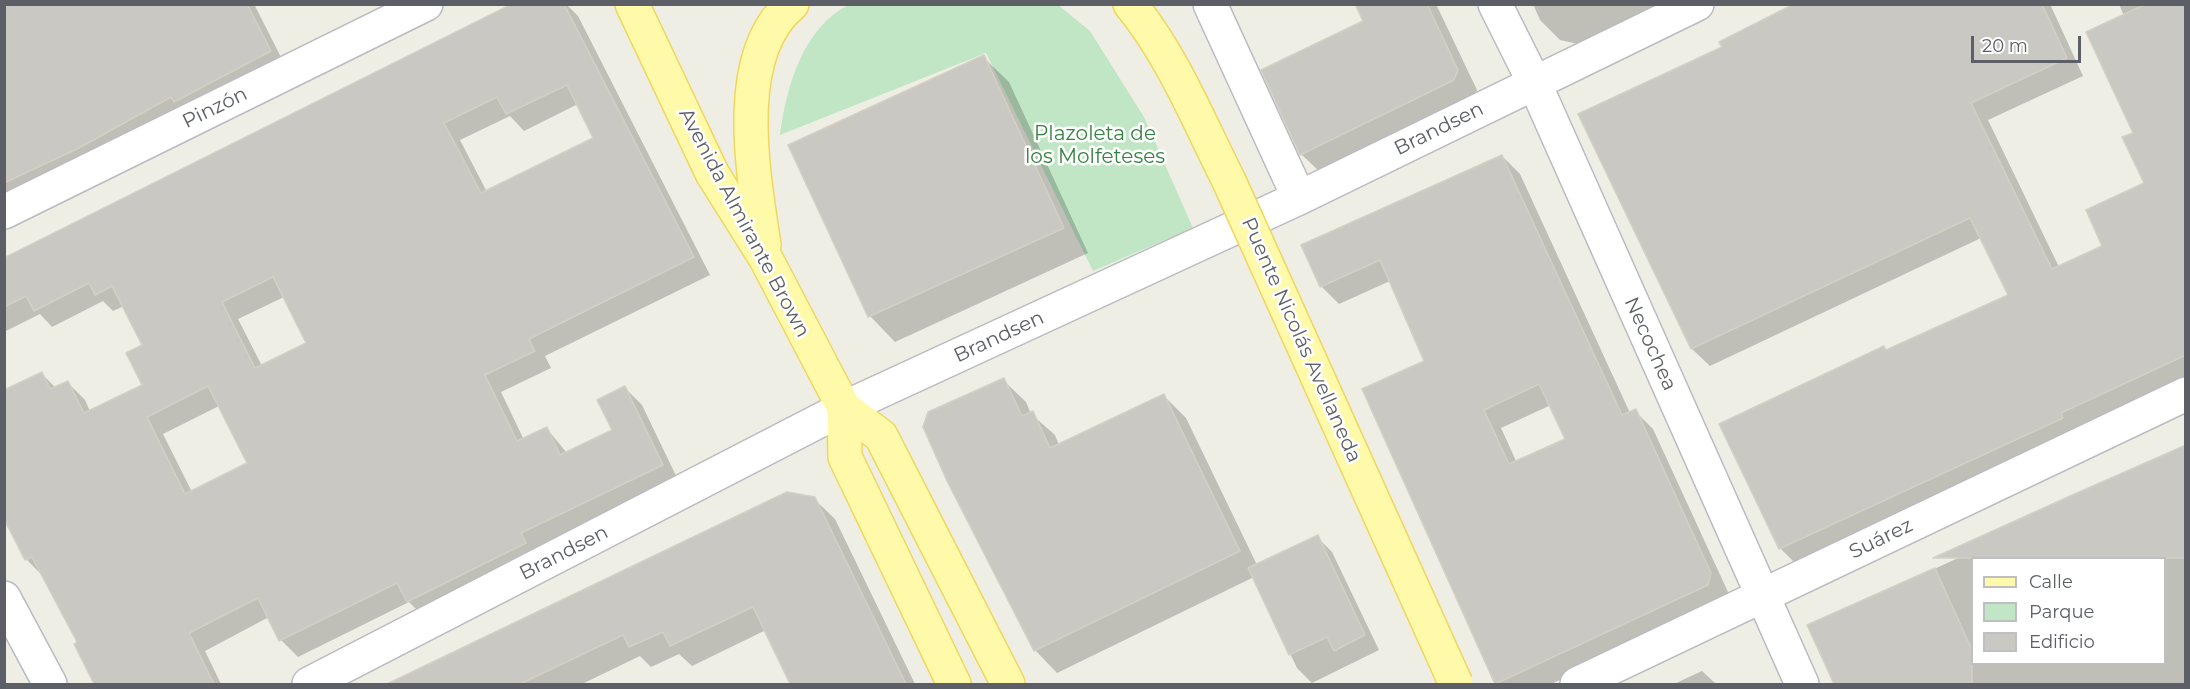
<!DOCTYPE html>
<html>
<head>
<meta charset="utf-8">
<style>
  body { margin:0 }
  #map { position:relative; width:2190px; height:689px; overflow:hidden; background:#efeee5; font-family:Montserrat,sans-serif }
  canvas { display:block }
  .frame { position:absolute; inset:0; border:6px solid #5c5f65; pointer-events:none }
  .legend { position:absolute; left:1971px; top:557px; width:195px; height:108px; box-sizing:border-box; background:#fff; border:2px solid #bebfc1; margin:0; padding:8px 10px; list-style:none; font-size:18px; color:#5c5f65 }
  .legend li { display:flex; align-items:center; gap:12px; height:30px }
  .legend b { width:30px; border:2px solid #bebfc1 }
  .scale { position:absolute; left:1971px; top:36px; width:110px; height:27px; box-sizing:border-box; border:3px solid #5c5f65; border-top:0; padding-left:8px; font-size:18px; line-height:21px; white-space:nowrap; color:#5c5f65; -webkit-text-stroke:4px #fff; paint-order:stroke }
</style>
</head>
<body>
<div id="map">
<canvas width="2190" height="689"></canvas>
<div class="frame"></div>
<ul class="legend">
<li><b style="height:8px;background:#fefaaa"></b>Calle</li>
<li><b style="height:16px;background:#c1e6c5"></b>Parque</li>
<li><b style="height:16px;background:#cac8c2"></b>Edificio</li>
</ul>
<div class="scale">20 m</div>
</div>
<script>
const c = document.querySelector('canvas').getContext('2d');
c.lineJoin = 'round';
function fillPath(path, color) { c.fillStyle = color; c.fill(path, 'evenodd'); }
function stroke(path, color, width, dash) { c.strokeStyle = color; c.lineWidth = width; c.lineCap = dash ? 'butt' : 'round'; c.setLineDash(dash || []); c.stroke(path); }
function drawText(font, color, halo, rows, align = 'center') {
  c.font = font + ' Montserrat,sans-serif'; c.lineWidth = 5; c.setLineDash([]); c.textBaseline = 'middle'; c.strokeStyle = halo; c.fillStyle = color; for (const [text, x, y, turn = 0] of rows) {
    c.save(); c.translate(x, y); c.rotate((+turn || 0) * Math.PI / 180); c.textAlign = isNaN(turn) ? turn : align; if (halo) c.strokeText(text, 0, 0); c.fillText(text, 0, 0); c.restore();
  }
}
fillPath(new Path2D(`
  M 850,4 L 1058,5 L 1090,31 L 1144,117 L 1193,228 L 1093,271 L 986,53 L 780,135 C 786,87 803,27 850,4 Z`), '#c1e6c5');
fillPath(new Path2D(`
  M 4,4 L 17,4 L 21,12 L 37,4 L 254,4 L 287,69 L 4,207 Z
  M 516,4 L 566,4 L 578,16 L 710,275 L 545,356 L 551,368 L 501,392 L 524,440 L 547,429 L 567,453 L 614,430 L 625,388 L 642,405 L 679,482 L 425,618 L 409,602 L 298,657 L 281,640 L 269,617 L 205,651 L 221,684 L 96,684 L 76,645 L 79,643 L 44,577 L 26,559 L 4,521 L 4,412 L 42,374 L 56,388 L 68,383 L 85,400 L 90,411 L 144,385 L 144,345 L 124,306 L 113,311 L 103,301 L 52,327 L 40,314 L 4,332 L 4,260 ZM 578,104 L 595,139 L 487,192 L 460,140 L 510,116 L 524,131 ZM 284,297 L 308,343 L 262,366 L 238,319 ZM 219,406 L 249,464 L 192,492 L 163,434 Z
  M 1357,4 L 1436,4 L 1477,90 L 1474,100 L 1321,173 L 1301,154 L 1365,22 Z
  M 1533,4 L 1679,4 L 1587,46 L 1560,40 L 1540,20 Z
  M 1799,4 L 2050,4 L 2083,76 L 1988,120 L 2059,267 L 2104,247 L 2146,184 L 2135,134 L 2124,16 L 2119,4 L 2186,4 L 2186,380 L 1797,565 L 1780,548 L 1887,352 L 2010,296 L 1981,238 L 1710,366 L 1692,349 L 1580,115 L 1724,47 Z
  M 983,57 L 1009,82 L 1088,253 L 895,342 L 870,316 L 790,145 Z
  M 1502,156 L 1520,174 L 1630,413 L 1635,411 L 1653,429 L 1728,592 L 1725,603 L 1551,684 L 1496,684 L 1364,390 L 1426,362 L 1390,281 L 1339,304 L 1321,286 ZM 1551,405 L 1567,440 L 1517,463 L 1501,428 Z
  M 1003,380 L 1026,402 L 1031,414 L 1055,435 L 1059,445 L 1164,396 L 1186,418 L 1257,565 L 1317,537 L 1332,552 L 1379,650 L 1312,683 L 1297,668 L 1254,577 L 1057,673 L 1035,650 Z
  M 2186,446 L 2186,684 L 1836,684 L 1809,626 L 1978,549 ZM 1972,558 L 2164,558 L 2164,664 L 1972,664 Z
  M 787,494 L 814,499 L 835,519 L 915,684 L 792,684 L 766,630 L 692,666 L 679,654 L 651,667 L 640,656 L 582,684 L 394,684 Z
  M 1702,671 L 1716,684 L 1674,684 Z`), '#0003');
const building = new Path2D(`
  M 247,4 L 271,51 L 174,102 L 171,97 L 79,148 L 4,183 L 4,5 Z
  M 512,4 L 564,4 L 694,257 L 529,339 L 535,351 L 485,375 L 517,441 L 547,427 L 560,455 L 612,430 L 597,400 L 625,386 L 663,465 L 521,533 L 526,543 L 407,602 L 397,583 L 279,641 L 258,598 L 189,633 L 214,684 L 94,684 L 74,644 L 77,642 L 32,557 L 25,560 L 4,519 L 4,390 L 42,372 L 50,389 L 68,381 L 84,413 L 142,385 L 126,353 L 142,345 L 112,286 L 95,295 L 89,283 L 34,311 L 26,296 L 4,307 L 4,258 ZM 567,85 L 593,138 L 481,193 L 444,123 L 497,97 L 506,114 ZM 273,277 L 306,343 L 255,368 L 222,302 ZM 208,386 L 247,463 L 185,494 L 147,417 Z
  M 1355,4 L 1427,4 L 1458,70 L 1454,80 L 1300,155 L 1261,70 L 1363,21 Z
  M 1794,4 L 2042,4 L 2067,58 L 1971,103 L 2052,269 L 2102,246 L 2086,210 L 2144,183 L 2122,137 L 2133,133 L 2086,32 L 2146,4 L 2186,4 L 2186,355 L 2061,413 L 2063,418 L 1779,549 L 1719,424 L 1884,346 L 1886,350 L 2008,295 L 1970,218 L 1691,349 L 1578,114 L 1722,47 L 1719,42 Z
  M 984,55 L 1064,228 L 868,317 L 788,145 Z
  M 1502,155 L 1622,415 L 1636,409 L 1711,573 L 1708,585 L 1495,684 L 1362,389 L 1424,361 L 1380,260 L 1320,287 L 1301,245 ZM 1539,384 L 1565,439 L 1509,464 L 1484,410 Z
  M 1004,378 L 1022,416 L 1033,411 L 1050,448 L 1164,394 L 1240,551 L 1034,651 L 947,481 L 923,427 L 928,412 Z
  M 2186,445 L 2186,558 L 1933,558 L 2068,497 Z
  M 787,492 L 815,497 L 906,684 L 790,684 L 753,607 L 670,646 L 663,632 L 629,647 L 623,635 L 520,684 L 387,684 Z
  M 1318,535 L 1365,635 L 1334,651 L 1327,637 L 1289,655 L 1248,568 Z
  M 1935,568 L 1972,650 L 1972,684 L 1834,684 L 1807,625 Z`);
fillPath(building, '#cac8c2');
stroke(building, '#d3d0c3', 1.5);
const minor = new Path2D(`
  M 1210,4 L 1299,198
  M 1495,4 L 1534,82 L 1802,684
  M 4,212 L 426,4
  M 4,598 L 50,684
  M 309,684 L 844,408 L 1299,198 L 1697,4
  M 1577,684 L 2186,394`);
const major = new Path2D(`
  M 632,4 L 712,173 L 766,259 L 844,408 L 881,436 L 1008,684
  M 1130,4 C 1173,56 1199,122 1229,181
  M 764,245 C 754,177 730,55 792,4
  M 844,408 L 845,457 L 954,684`);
stroke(minor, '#b9bbc0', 36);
stroke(major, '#f0d75c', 36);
stroke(minor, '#fff', 33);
stroke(major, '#fefaaa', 33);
const majorBridge = new Path2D(`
  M 1229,181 L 1456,684`);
stroke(majorBridge, '#f0d75c', 36, []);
stroke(majorBridge, '#fefaaa', 33);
drawText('20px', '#5c5f65', '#fff', [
  ["Pinzón",215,108,-26],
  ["Brandsen",1439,129,-26],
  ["Avenida Almirante Brown",744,223,62],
  ["Brandsen",999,337,-25],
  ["Puente Nicolás Avellaneda",1301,340,66],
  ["Necochea",1650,344,66],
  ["Suárez",1881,539,-26],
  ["Brandsen",564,553,-27]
]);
drawText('20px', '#358341', '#fff', [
  ["Plazoleta de",1095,134],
  ["los Molfeteses",1095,157]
]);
</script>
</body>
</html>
